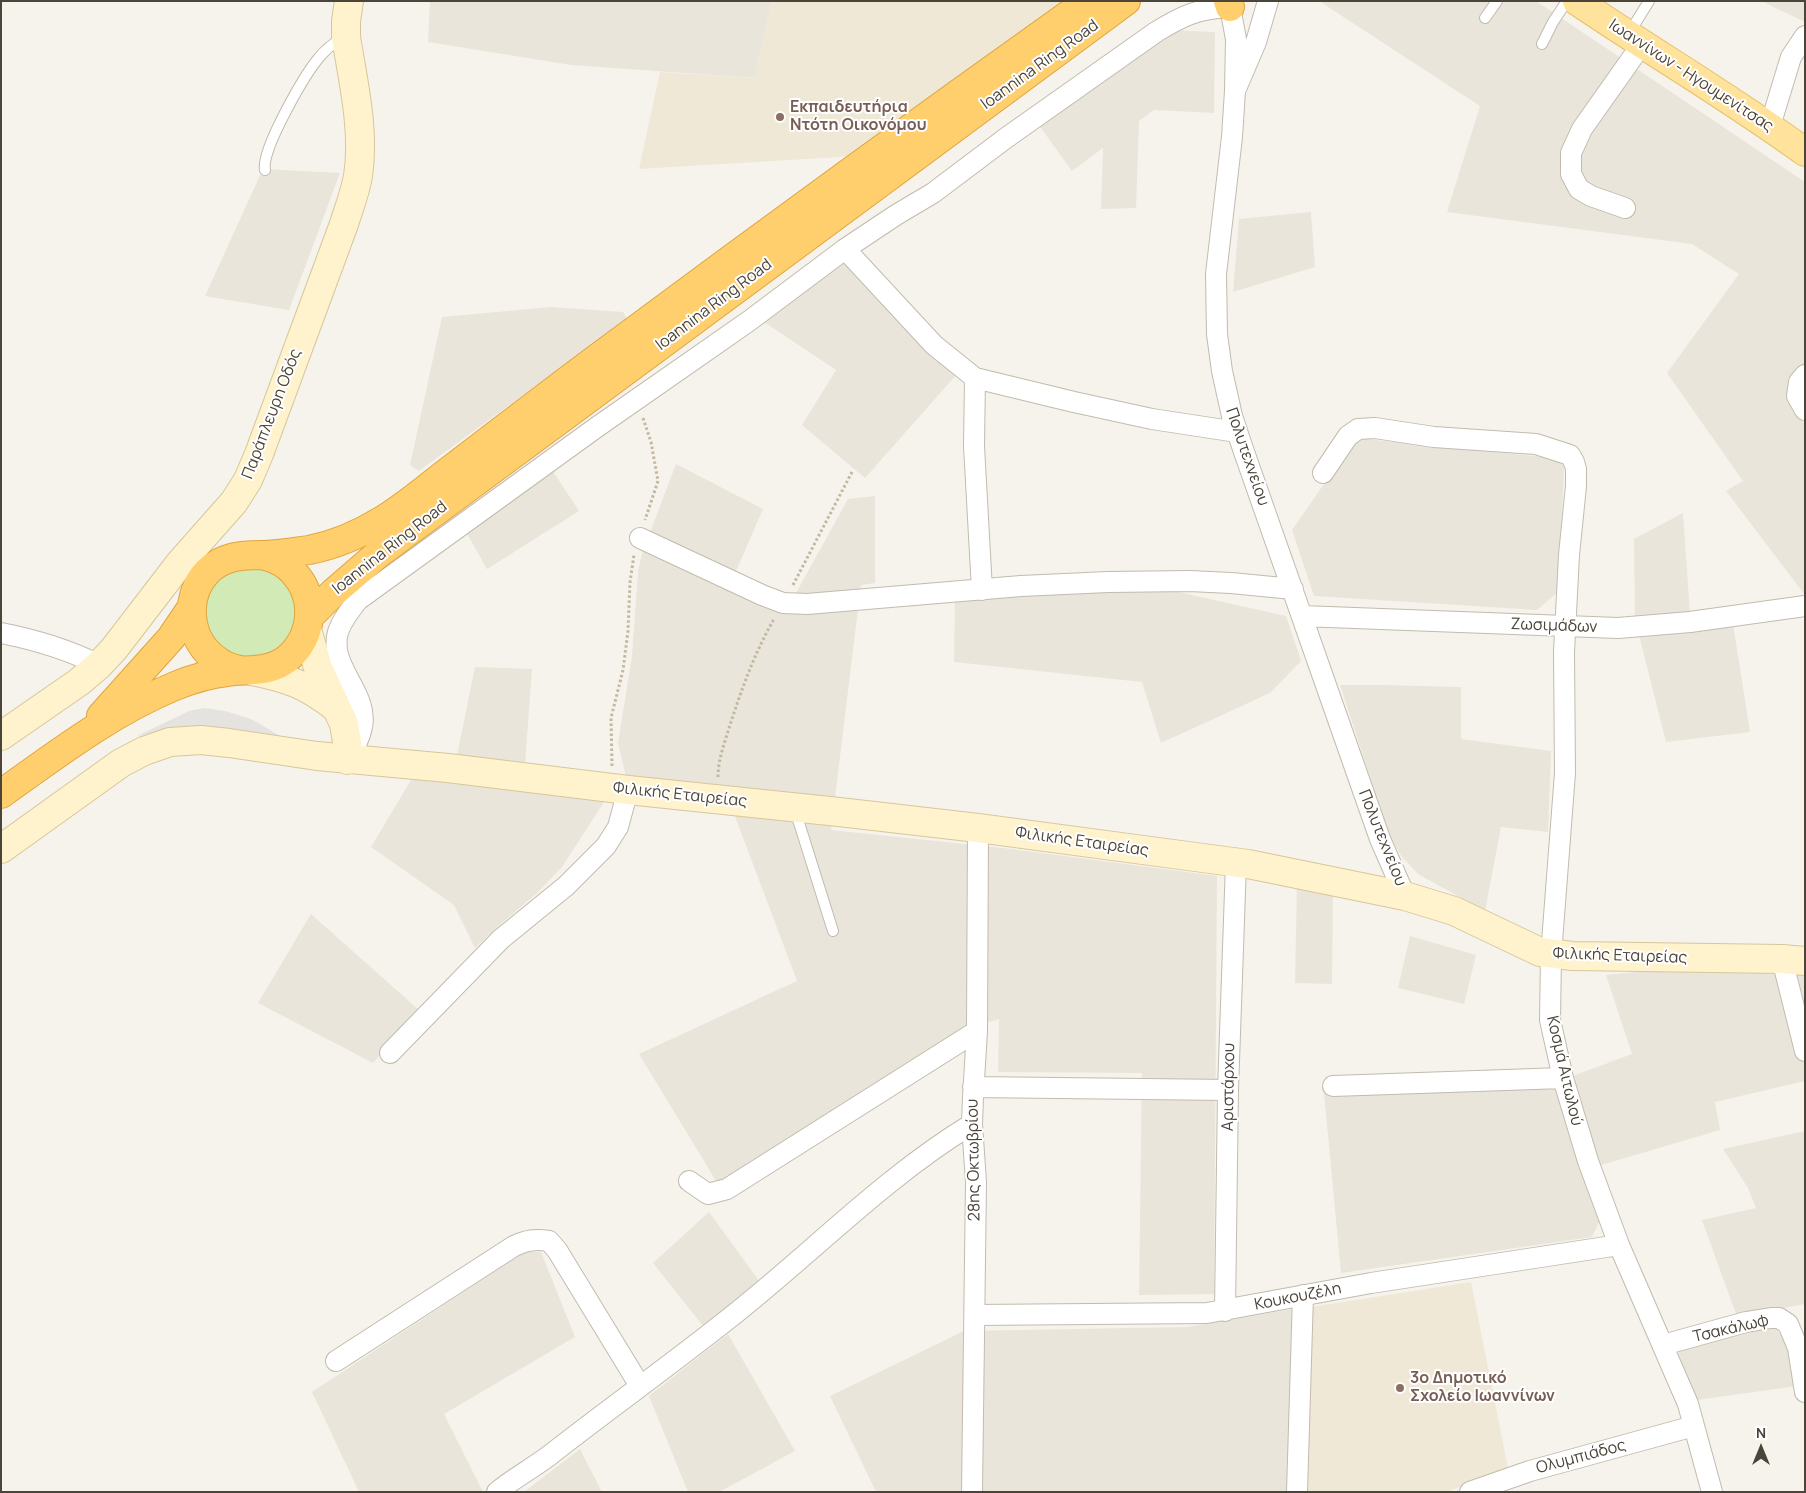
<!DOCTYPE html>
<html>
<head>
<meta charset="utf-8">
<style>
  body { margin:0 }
  #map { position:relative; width:1806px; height:1493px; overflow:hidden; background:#f6f3ec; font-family:Manrope,sans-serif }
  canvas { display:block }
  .frame { position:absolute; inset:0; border:2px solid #4b4439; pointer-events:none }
  .north { position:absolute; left:1736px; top:1423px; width:50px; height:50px; -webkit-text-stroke:4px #fff; paint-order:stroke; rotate:0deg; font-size:14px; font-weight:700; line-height:20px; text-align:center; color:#4b4439 }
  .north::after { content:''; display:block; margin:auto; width:18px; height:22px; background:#4b4439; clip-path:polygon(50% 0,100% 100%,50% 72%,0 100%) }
</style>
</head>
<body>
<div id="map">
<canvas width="1806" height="1493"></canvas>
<div class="frame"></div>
<div class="north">N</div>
</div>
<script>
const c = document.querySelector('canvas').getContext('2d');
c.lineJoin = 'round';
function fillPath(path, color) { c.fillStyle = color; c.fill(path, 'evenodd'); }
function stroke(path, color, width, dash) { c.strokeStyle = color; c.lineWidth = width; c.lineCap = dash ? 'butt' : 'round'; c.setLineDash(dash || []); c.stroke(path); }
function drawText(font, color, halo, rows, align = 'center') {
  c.font = font + ' Manrope,sans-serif'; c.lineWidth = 4; c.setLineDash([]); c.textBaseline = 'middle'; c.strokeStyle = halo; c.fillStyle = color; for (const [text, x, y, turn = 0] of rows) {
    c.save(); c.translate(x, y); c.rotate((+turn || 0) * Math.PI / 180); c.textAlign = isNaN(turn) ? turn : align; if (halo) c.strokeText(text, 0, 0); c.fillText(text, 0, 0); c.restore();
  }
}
fillPath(new Path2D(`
  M 430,1 L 772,1 L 755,78 L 571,65 L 428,42 Z
  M 1319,1 L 1536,1 L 1805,182 L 1805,595 L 1726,491 L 1743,481 L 1667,373 L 1739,274 L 1692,244 L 1447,212 L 1480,106 Z
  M 1761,1 L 1805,1 L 1805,22 Z
  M 1169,30 L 1215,32 L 1214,113 L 1154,110 L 1139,121 L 1136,208 L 1101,209 L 1103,148 L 1072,171 L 1038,124 Z
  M 263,169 L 340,173 L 289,310 L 205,296 Z
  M 1311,212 L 1315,267 L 1233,292 L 1239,219 Z
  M 842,260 L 958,373 L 865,478 L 802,425 L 836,370 L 761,320 Z
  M 551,307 L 623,312 L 627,319 L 419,471 L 410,465 L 442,317 Z
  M 1356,438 L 1554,458 L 1564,466 L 1559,591 L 1537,610 L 1314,596 L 1292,530 Z
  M 676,464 L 763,509 L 730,585 L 785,613 L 848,499 L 875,496 L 875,583 L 861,585 L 831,830 L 1003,848 L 1217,876 L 1214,1294 L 1139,1295 L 1142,1073 L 998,1072 L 999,1019 L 963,1030 L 721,1189 L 639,1054 L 797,981 L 727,795 L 628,785 L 618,743 L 632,656 L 638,572 L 642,554 Z
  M 552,470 L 579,511 L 487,569 L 465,530 Z
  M 1683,513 L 1690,614 L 1635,620 L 1634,539 Z
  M 1160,588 L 1286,616 L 1301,661 L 1270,693 L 1161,743 L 1142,682 L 954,662 L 955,598 Z
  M 1733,624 L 1750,732 L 1666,742 L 1639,635 Z
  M 475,667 L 532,669 L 523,791 L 604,802 L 562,867 L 536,894 L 503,922 L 475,948 L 454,905 L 371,847 L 417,770 L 453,775 Z
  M 1340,685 L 1383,685 L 1461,687 L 1461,739 L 1551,751 L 1548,832 L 1501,827 L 1485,911 L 1418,874 L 1402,857 L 1389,835 Z
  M 1297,883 L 1333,890 L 1332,984 L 1295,983 Z
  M 311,914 L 419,1010 L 373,1063 L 258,1003 Z
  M 1410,936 L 1476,955 L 1464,1004 L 1398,988 Z
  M 1678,968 L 1720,968 L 1805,975 L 1805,1081 L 1715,1102 L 1720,1130 L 1581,1171 L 1599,1222 L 1592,1237 L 1341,1273 L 1324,1093 L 1554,1083 L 1632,1054 L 1606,975 Z
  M 1805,1131 L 1805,1304 L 1737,1317 L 1702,1220 L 1756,1208 L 1748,1188 L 1723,1149 Z
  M 709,1212 L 760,1282 L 703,1326 L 653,1263 Z
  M 524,1252 L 541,1252 L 575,1337 L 444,1414 L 483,1492 L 359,1492 L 312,1392 Z
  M 1293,1309 L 1287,1492 L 876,1492 L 830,1396 L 964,1331 L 1187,1327 Z
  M 1774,1328 L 1781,1334 L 1786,1341 L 1797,1386 L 1697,1400 L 1678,1353 L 1683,1348 L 1725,1335 Z
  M 728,1334 L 795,1451 L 719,1492 L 688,1492 L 649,1396 Z
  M 580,1449 L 602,1492 L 524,1492 Z`), '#eae5da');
fillPath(new Path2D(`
  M 772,1 L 1062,1 L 1064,8 L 856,156 L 639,169 L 660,72 L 755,78 Z
  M 1471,1282 L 1508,1468 L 1447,1492 L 1306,1492 L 1311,1307 Z`), '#efe8d6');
fillPath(new Path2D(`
  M 236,564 L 281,572 L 299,601 L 293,636 L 277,652 L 254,659 L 231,655 L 213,641 L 203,620 L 209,586 Z`), '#d2eab5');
fillPath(new Path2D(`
  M 204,708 L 225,711 L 251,719 L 282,737 L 211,727 L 186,728 L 137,736 L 189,711 Z`), '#e5e3e0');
const lane = new Path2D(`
  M 1485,18 L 1497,1
  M 1628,35 L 1649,1
  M 1542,44 L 1553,22 L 1567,1
  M 265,170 C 261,150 303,78 317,60 C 324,51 333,43 343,38
  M 795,810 L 833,931`);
const street = new Path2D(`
  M 1268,1 L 1256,42 L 1235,91 L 1232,137 L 1216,274 L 1217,334 L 1222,371 L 1232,416 L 1243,449 L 1380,839 L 1405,896
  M 1770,126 L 1791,57 L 1805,36
  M 1625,208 L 1591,196 L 1579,189 L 1571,174 L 1571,153 L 1582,129 L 1642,44
  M 845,249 L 934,345 L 975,378 L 1074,402 L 1152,419 L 1237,432
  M 1805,375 L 1799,382 L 1797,396 L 1805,410
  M 975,378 L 974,446 L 982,590
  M 1323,473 L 1348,436 L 1358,429 L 1375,428 L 1434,437 L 1536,444 L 1570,455 L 1574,462 L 1576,469 L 1576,486 L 1569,555 L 1564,652 L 1565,773 L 1551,955 L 1550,1020 L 1563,1078 L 1588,1161 L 1619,1245 L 1688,1404 L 1712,1492
  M 640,538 L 762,595 L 783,603 L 807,604 L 1021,586 L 1108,582 L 1190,581 L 1231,583 L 1293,589
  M 1302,616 L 1618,628 L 1690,622 L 1805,606
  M 1,633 C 37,640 67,649 99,665
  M 348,758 C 354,748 360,738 362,727 C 369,692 328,667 338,632 C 342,620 350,610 358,600 L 597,427 L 749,321 L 845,249 L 896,215 L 933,193 L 1006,138 L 1156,32 C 1182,16 1199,8 1230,7 L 1236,39 L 1235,91
  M 1782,959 L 1805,1051
  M 390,1053 L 501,939 L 566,886 L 606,846 L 618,827 L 628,790
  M 1333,1086 L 1563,1078
  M 973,1087 L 1228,1090
  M 689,1181 L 708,1194 L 727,1189 L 977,1031
  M 1225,1311 L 1228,1090 L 1236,863
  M 975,1315 L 1207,1313 L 1371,1283 L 1619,1245
  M 1663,1345 L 1746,1322 L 1771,1318 L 1779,1318 L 1788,1324 L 1798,1348 L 1805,1392
  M 336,1361 L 514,1246 C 527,1240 535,1239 549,1241 L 557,1250 L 640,1386
  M 497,1492 C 514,1478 533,1468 550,1455 C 609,1409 669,1366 727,1320 C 810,1255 883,1178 972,1124
  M 972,1492 L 976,1182 L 972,1124 L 973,1097 L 977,1031 L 978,828
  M 1297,1492 L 1303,1295
  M 1470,1492 L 1530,1471 L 1694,1426`);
const secondary = new Path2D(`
  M 307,629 L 318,668 L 344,724 L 347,742 L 347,760
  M 252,671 C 288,678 307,685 336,708
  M 1,736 L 79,682 L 99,665 L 114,649 L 180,563 L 234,502 L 248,480 L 259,454 L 344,224 C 349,208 355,193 358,176 C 365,131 353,81 346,37 L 346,21 L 349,1
  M 1,849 L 121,763 L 144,751 L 170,742 L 201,740 L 229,743 L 317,756 L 448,768 L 628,790 L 839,812 L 978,828 L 1248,864 L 1405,896 L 1454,911 L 1540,952 L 1572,956 L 1782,959 L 1805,961`);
const primary = new Path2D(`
  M 1577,1 C 1652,52 1731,98 1805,152`);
const highway = new Path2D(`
  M 1228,1 L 1230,7
  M 309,617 L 334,592 L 378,554 L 1126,1
  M 239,670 C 232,668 224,666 218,661 C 188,641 183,598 207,572 C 223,556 241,555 262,555 C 278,555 294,552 309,550 C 334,545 360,534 381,521 C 408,505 432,483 458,464 C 510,424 562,384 615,345 C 771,229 929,114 1088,1
  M 101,716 L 171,638 L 192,607
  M 1,794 C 57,754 112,712 175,686 C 192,679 209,674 227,672 C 249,669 270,673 288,658 C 313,636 317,598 294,573 C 286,563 274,558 262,555`);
stroke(lane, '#c2bbae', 12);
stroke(street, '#c2bbae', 22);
stroke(secondary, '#d6c79b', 30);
stroke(primary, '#e6c16a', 30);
stroke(highway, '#e0a43c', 30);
stroke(new Path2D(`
  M 643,418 L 651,442 L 658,481 L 645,520
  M 793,585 L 852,472
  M 612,766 L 611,718 L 623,670 L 628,631 L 630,582 L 634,555
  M 718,777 C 718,759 725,742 730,725 C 742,688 755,652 774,619`), '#c4b79f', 3, [2.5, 2.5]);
stroke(lane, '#fff', 10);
stroke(street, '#fff', 20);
stroke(secondary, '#fff3cd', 28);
stroke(primary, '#ffe39c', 28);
stroke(highway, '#ffcf6e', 28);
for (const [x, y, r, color] of [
  [780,117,5,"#8d6e63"],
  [1400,1388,5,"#8d6e63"]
]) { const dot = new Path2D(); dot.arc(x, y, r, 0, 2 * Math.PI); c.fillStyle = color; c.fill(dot); stroke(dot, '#fff', 2); }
drawText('16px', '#4b4439', '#fff', [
  ["Ioannina Ring Road",1040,65,-36],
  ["Ιωαννίνων - Ηγουμενίτσας",1691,76,33],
  ["Ioannina Ring Road",714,305,-37],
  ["Παράπλευρη Οδός",272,414,-69],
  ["Πολυτεχνείου",1247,457,71],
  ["Ioannina Ring Road",390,548,-38],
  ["Ζωσιμάδων",1554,626,2],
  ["Φιλικής Εταιρείας",680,795,6],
  ["Πολυτεχνείου",1382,838,68],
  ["Φιλικής Εταιρείας",1082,842,8],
  ["Φιλικής Εταιρείας",1620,956,2],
  ["Κοσμά Αιτωλού",1564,1071,77],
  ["Αριστάρχου",1229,1087,-89],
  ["28ης Οκτωβρίου",974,1160,-91],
  ["Κουκουζέλη",1298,1297,-11],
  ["Τσακάλωφ",1731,1329,-13],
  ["Ολυμπιάδος",1581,1457,-15]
]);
drawText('bold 16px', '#785e54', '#fff', [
  ["Εκπαιδευτήρια",790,108],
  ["Ντότη Οικονόμου",790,126],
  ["3ο Δημοτικό",1410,1379],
  ["Σχολείο Ιωαννίνων",1410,1397]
], 'left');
</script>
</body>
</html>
